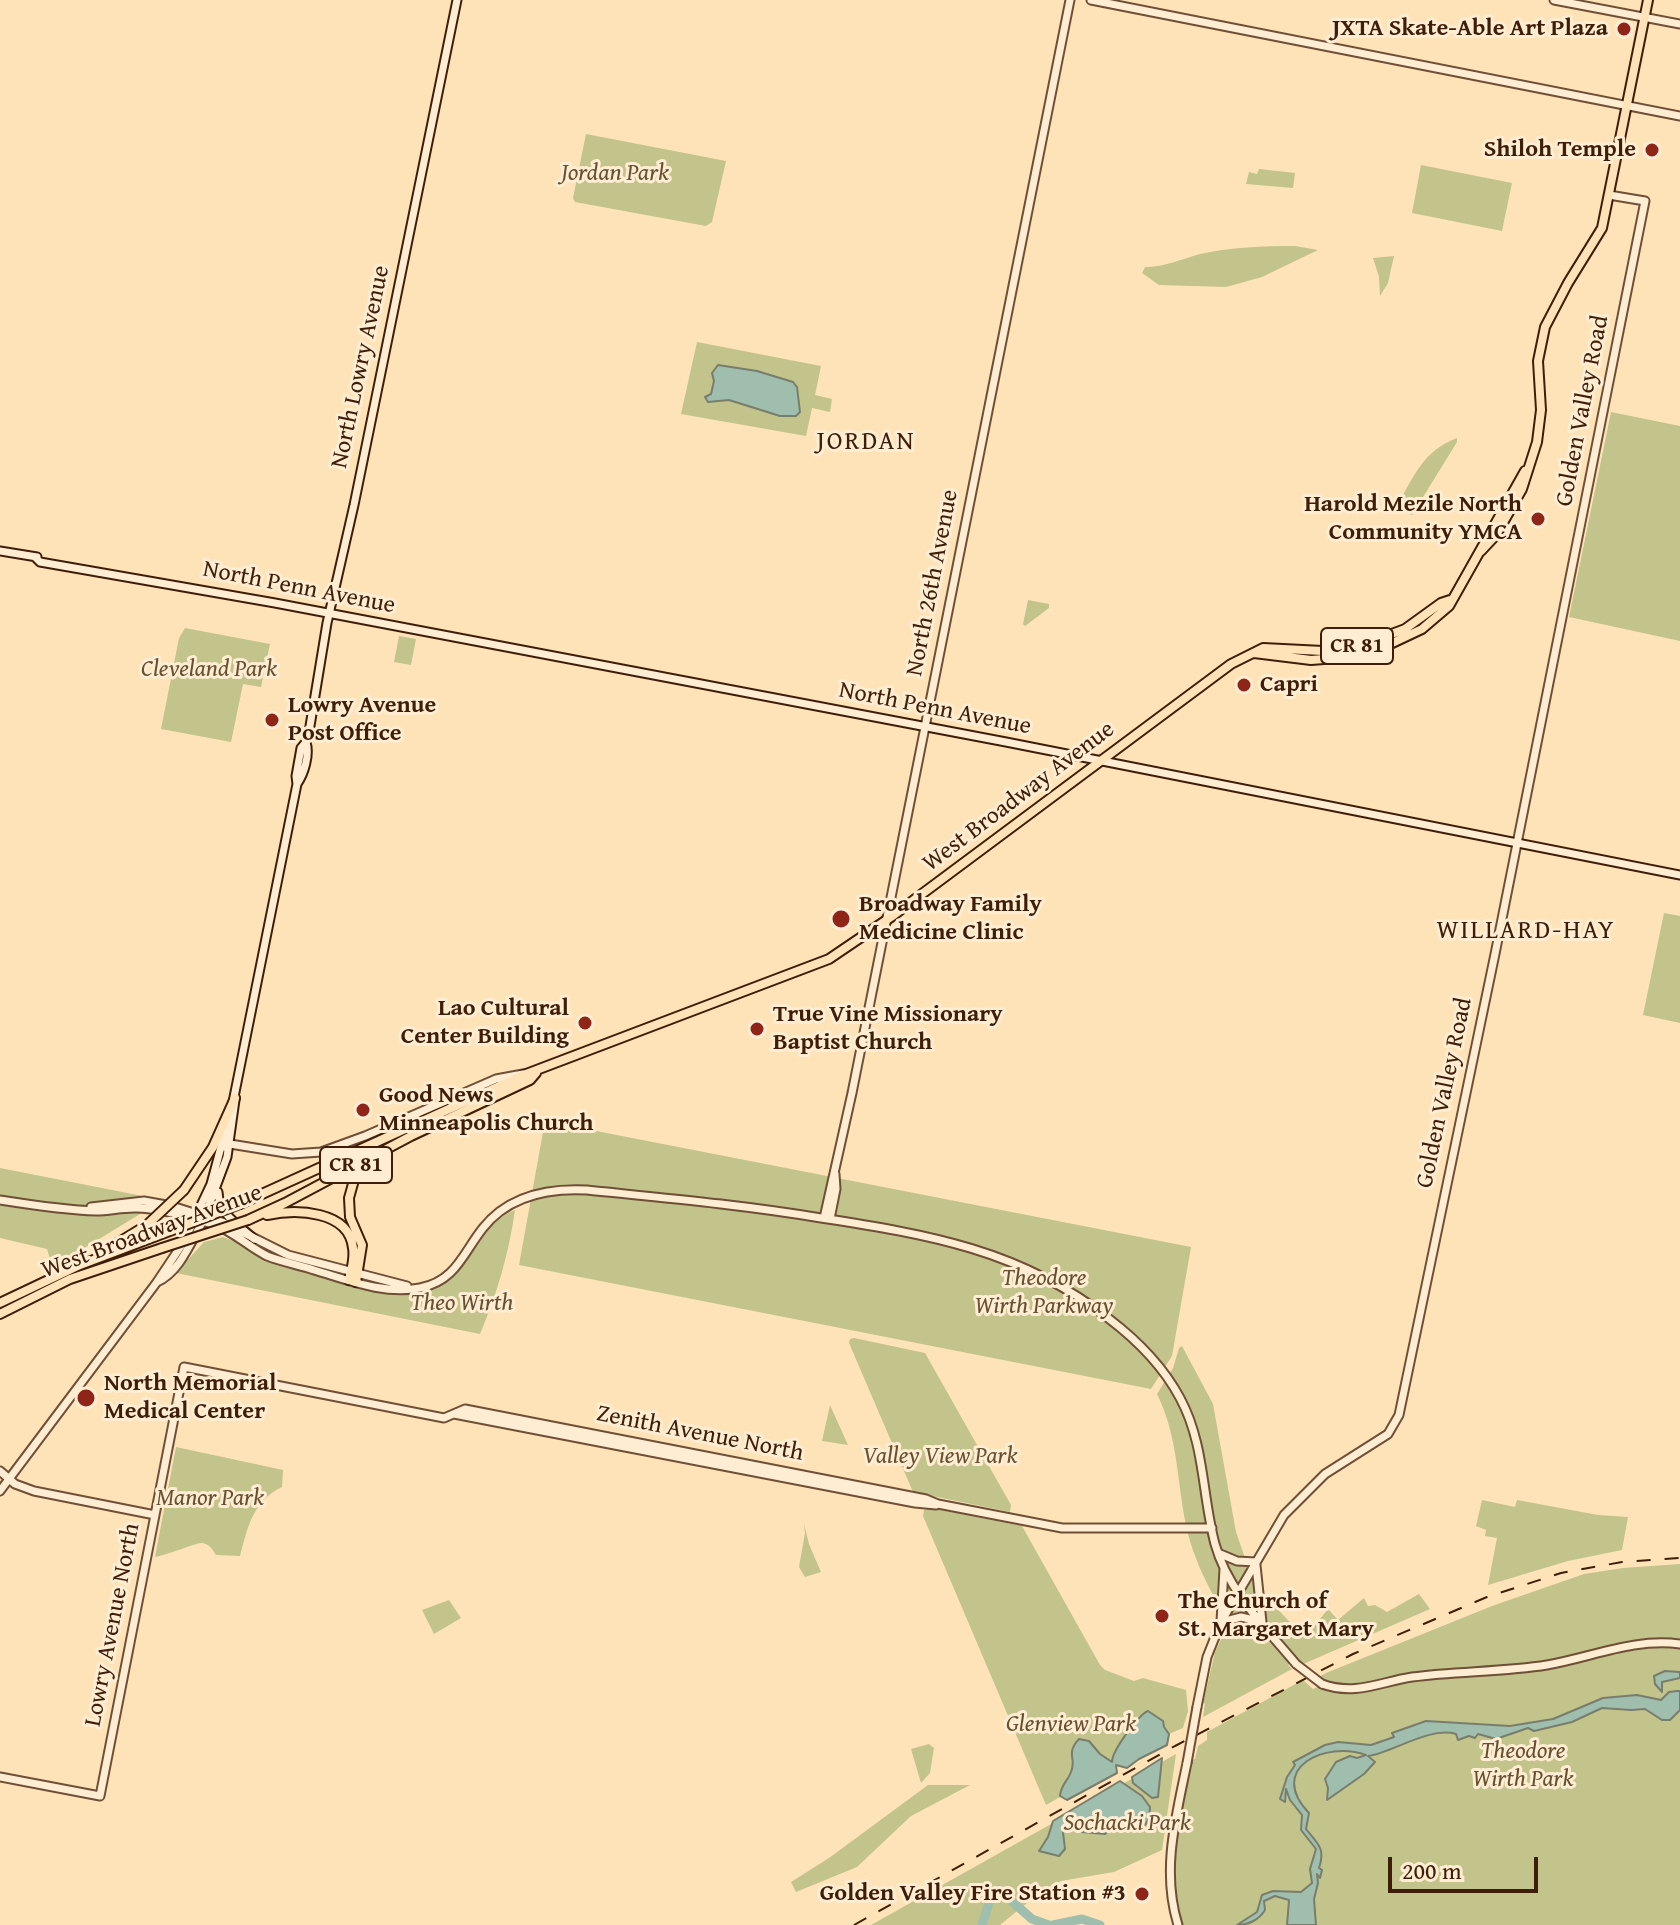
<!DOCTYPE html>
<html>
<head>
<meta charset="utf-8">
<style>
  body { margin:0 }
  #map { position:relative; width:1680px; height:1925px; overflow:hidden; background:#fee3b9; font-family:"Gentium Book Plus",serif }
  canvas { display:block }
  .scale { position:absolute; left:1388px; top:1857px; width:150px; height:36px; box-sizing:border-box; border:4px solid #3f1e09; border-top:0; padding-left:10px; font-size:24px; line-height:28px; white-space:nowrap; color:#3f1e09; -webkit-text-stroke:6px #feedd2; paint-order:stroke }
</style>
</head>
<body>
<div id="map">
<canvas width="1680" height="1925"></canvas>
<div class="scale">200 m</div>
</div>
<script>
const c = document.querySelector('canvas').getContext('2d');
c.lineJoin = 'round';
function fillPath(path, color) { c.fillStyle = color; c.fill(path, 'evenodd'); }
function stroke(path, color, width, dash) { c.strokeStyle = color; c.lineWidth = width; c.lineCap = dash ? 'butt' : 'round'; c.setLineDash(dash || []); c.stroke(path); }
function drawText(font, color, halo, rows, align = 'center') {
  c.font = font + ' "Gentium Book Plus",serif'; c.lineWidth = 6; c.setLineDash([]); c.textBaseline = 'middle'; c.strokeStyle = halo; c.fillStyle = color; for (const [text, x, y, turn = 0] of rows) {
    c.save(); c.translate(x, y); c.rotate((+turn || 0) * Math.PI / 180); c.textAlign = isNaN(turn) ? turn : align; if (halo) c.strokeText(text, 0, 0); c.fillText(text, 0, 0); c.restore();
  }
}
fillPath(new Path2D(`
  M 586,134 L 726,161 L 712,222 L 706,226 L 575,202 L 573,198 Z
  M 1421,165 L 1512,183 L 1502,231 L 1412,213 Z
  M 1259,169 L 1295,173 L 1293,188 L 1246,184 L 1249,172 L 1257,174 Z
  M 1295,246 L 1318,250 L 1262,277 L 1226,287 L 1159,285 L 1142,273 L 1145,267 C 1164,267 1182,259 1200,254 C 1231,247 1264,246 1295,246 Z
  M 1394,256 L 1388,283 L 1380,296 L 1379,277 L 1373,258 Z
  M 697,342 L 821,366 L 815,395 L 832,399 L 830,412 L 812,408 L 806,436 L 681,414 Z
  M 1611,412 L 1680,426 L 1680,641 L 1569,617 Z
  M 1457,438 L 1457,442 L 1412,515 L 1400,510 L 1398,504 C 1414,476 1424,450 1457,438 Z
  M 1028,600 L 1049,604 L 1049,608 L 1025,626 L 1023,624 Z
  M 185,628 L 270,644 L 261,687 L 243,684 L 231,742 L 161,729 L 179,638 Z
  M 399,636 L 416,639 L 411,665 L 394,662 Z
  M 1664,913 L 1680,916 L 1680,1023 L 1643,1015 Z
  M 545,1121 L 1191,1247 L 1172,1356 L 1151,1389 L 519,1265 Z
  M 0,1168 L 163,1200 L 45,1272 L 50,1259 L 47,1249 L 0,1238 Z
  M 515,1210 C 509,1253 497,1294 480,1334 L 176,1273 L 204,1242 L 223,1237 C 273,1255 405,1317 449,1280 C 476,1258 483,1222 515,1210 Z
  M 854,1338 L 925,1353 L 1011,1505 L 1010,1512 L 913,1492 L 849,1343 L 850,1339 Z
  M 1182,1346 L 1213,1404 L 1236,1532 L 1254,1584 L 1301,1634 L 1304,1632 L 1307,1635 L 1328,1609 L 1338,1620 L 1364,1598 L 1368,1606 L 1375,1605 L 1387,1612 L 1419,1594 L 1430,1609 L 1301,1665 L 1291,1662 L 1288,1665 L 1292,1669 L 1203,1717 L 1205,1703 L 1203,1704 L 1215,1652 L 1229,1623 C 1209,1589 1190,1554 1184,1515 C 1177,1473 1176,1432 1157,1394 L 1173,1368 L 1179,1348 Z
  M 830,1405 L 848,1445 L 822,1441 Z
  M 176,1447 L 283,1470 L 282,1487 C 253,1501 248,1526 240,1556 L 216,1555 C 213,1550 209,1543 201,1543 C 193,1544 167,1555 155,1557 Z
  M 1482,1500 L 1515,1507 L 1517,1500 L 1598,1515 L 1628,1517 L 1622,1550 L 1568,1561 L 1488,1585 L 1497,1538 L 1485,1536 L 1486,1530 L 1476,1526 Z
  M 931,1508 L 1022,1526 L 1100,1665 L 1105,1670 L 1134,1681 L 1143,1678 L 1186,1690 L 1188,1711 L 1183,1728 L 1169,1734 L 1148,1711 L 1137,1717 L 1147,1748 L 1046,1805 L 923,1516 L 924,1510 Z
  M 804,1524 L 809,1544 L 821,1572 L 805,1577 L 799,1567 L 805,1533 Z
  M 1680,1564 L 1680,1925 L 1182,1925 C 1166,1869 1181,1816 1192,1760 L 1195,1759 L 1198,1746 L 1207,1740 L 1207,1732 L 1303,1680 L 1313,1689 L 1326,1683 L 1317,1678 L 1326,1673 L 1492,1606 L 1584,1574 L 1623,1568 Z
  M 449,1600 L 461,1618 L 434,1634 L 422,1610 Z
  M 929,1744 L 934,1748 L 930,1773 L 921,1783 L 911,1749 Z
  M 1176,1754 L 1162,1850 L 1114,1872 L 1061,1881 L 1043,1890 L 1000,1925 L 871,1925 Z
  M 928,1785 L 970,1785 L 911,1816 L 857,1867 L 796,1892 L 791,1882 L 829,1858 Z`), '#c3c38c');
const water = new Path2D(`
  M 718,365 L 757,371 L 793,382 L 797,387 L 800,412 L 796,416 L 780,416 L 729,400 L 708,402 L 705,397 L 711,394 L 714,381 L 712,373 Z
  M 1665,1671 L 1680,1672 L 1680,1678 L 1662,1682 L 1662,1692 L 1655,1684 L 1654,1676 Z
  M 1677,1691 L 1680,1691 L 1680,1710 L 1670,1720 L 1662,1720 L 1645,1709 L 1631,1710 L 1602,1708 L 1572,1722 L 1534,1731 L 1528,1728 L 1496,1739 L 1478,1734 L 1475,1738 L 1469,1736 L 1458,1740 L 1456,1734 C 1429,1726 1390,1754 1368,1756 L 1375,1762 L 1364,1774 L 1327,1800 L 1328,1788 L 1325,1779 L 1336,1762 L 1350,1756 L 1357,1758 L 1366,1755 C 1326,1740 1266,1768 1309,1813 L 1306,1829 C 1317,1843 1326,1848 1319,1868 L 1322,1870 L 1320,1878 L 1317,1874 L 1318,1883 L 1314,1899 L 1316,1925 L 1287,1925 L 1289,1900 L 1275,1896 L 1264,1901 L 1265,1910 C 1259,1920 1248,1925 1237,1925 L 1257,1912 L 1262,1895 L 1273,1891 L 1301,1892 L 1312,1883 L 1310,1869 L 1316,1849 L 1301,1830 L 1302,1815 L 1290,1800 L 1286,1789 L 1285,1802 L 1280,1799 L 1287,1777 L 1295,1765 L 1293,1762 L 1325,1745 L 1338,1742 L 1371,1745 L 1394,1737 L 1392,1733 L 1426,1721 L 1510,1726 L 1553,1719 L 1603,1698 L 1637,1695 L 1661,1700 L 1669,1692 Z
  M 1148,1711 L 1163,1721 L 1164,1727 L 1169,1734 L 1167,1745 L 1139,1759 L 1127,1768 L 1116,1765 L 1117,1773 L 1067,1800 L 1060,1796 C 1061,1784 1068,1781 1071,1772 C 1077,1758 1065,1754 1079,1739 L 1089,1741 L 1100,1754 L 1112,1762 C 1112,1751 1138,1715 1148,1711 Z
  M 1162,1758 L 1158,1797 L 1152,1798 L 1133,1783 L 1132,1777 Z
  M 1120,1781 L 1142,1796 L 1150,1807 C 1149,1835 1133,1832 1113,1828 L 1105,1834 L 1082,1832 L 1073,1826 L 1063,1832 L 1065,1849 L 1059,1856 L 1039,1851 L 1048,1837 L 1053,1821 Z`);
fillPath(water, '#a0beae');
stroke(water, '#797e6c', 2);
stroke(new Path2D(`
  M 982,1925 L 991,1897 L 999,1890 L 1032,1919 L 1049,1925
  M 1053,1925 L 1082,1919 L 1100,1925`), '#a0beae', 9);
const tertiary = new Path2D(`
  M 1091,0 L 1680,116
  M 1554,0 L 1680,24
  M 225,1147 L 230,1144 L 292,1154 L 321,1152 L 365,1136 L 496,1079 L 523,1074
  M 0,1200 C 32,1205 63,1210 96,1211 C 110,1211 124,1207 138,1208 C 164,1209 191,1217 215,1225 C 234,1232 249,1247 267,1256 C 282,1262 299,1265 314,1270 C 348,1280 384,1295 420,1288 C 456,1281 463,1253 483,1228 C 509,1195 548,1188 587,1190 C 665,1198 743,1205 821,1218 C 927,1234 1021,1250 1108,1318 C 1137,1340 1163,1366 1180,1398 C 1205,1444 1202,1496 1215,1544 C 1228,1591 1265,1627 1296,1664
  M 91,1207 L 144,1201 L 172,1206 L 222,1222 L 288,1255 L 407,1286
  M 824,1218 L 852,1093 L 1070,0
  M 830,1219 L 836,1189 L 835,1174
  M 157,1282 C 180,1272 191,1241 203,1221
  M 454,1414 L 915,1503 L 936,1505
  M 0,1471 L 15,1484 L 34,1491 L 155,1515
  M 0,1491 L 157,1282 L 183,1243 L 193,1222
  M 1218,1553 L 1237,1561 L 1256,1562
  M 1221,1621 L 1224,1569
  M 1222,1622 L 1241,1617 L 1262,1622 L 1256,1565
  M 1322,1684 C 1355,1696 1380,1682 1412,1677 C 1457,1671 1503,1672 1547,1665 C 1593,1657 1633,1638 1680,1644
  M 1197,1707 L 1207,1657 L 1221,1622 L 1284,1515 L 1325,1474 L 1388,1434 L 1399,1415 L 1495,954 L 1645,201 L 1609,195
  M 0,1777 L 100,1796 L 184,1367 L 444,1418 L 465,1409 L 926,1499 L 938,1504 L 1062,1528 L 1212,1528
  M 1178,1925 C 1161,1871 1176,1817 1187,1763`);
const secondary = new Path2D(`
  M 0,551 L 37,557
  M 35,557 L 40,562 L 275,603 L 1006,742 L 1680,875
  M 297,784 C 304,774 310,755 306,742
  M 233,1102 L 297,784 L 296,776 L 301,748 L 306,742 L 310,726 L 327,623 L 354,505 L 457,0
  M 218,1192 C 219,1215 239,1225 254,1239
  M 205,1216 L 227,1157 L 235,1100
  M 194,1220 L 211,1184 L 228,1121`);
const primary = new Path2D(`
  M 1481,551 L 1496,535 L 1522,489 L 1537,442 L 1541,410 L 1538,361 L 1545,327 L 1568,283 L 1602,228 L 1648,0
  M 1254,653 L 1311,660 L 1337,658 L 1386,646 L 1422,629 L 1449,606 L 1525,471
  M 184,1190 L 213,1147 L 235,1098
  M 240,1204 L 526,1074 L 829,959 L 891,917 L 1231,664 L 1263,648 L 1323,651 L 1370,642 L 1405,629 L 1441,603 L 1450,600
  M 267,1215 C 296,1209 349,1210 353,1248 C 355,1259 351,1270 349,1280
  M 248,1220 L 285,1203 L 411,1136 L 530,1080 L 536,1073
  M 103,1252 L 147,1225
  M 356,1282 L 362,1245 L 350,1217 L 349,1198 L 354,1180 L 373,1159
  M 0,1303 L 80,1265 L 178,1228
  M 0,1314 L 70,1279 L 162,1248`);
stroke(tertiary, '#6f4f35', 11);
stroke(secondary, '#3f1e09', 11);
stroke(primary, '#3f1e09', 12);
stroke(tertiary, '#feedd2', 7);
stroke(secondary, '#feedd2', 7);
stroke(primary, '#fee3b9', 8);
stroke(new Path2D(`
  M 854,1925 L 1175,1746 L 1353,1654 L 1487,1597 L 1561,1573 L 1622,1562 L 1680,1558`), '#3f1e09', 2, [14, 14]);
const tertiaryBridge = new Path2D(`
  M 1296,1664 L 1322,1684
  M 1187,1763 L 1197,1707`);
const primaryBridge = new Path2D(`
  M 147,1225 L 184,1190
  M 178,1228 L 240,1204
  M 162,1248 L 248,1220`);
stroke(tertiaryBridge, '#6f4f35', 11, []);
stroke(primaryBridge, '#3f1e09', 12, []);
stroke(tertiaryBridge, '#feedd2', 7);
stroke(primaryBridge, '#fee3b9', 8);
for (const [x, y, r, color] of [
  [1624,29,8,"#8f2418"],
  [1652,150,8,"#8f2418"],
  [1538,519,8,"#8f2418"],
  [1244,685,8,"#8f2418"],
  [272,720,8,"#8f2418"],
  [841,919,10,"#8f2418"],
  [585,1023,8,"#8f2418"],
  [757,1029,8,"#8f2418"],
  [363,1110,8,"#8f2418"],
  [86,1398,10,"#8f2418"],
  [1162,1616,8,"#8f2418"],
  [1142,1894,8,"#8f2418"]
]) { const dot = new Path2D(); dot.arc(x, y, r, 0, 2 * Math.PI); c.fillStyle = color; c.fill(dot); stroke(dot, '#feedd2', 3); }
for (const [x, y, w] of [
  [1357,646,72],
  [356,1165,72]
]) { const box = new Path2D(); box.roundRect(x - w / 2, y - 18, w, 36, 6); c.fillStyle = '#feedd2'; c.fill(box); stroke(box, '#3f1e09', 2); }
drawText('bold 22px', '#3f1e09', null, [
  ["CR 81",1357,646],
  ["CR 81",356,1165]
]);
drawText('bold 24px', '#3f1e09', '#feedd2', [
  ["JXTA Skate-Able Art Plaza",1608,29,"right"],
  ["Shiloh Temple",1636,150,"right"],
  ["Harold Mezile North",1522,505,"right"],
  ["Community YMCA",1522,533,"right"],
  ["Capri",1260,685],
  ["Lowry Avenue",288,706],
  ["Post Office",288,734],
  ["Broadway Family",859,905],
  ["Medicine Clinic",859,933],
  ["Lao Cultural",569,1009,"right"],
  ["Center Building",569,1037,"right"],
  ["True Vine Missionary",773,1015],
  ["Baptist Church",773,1043],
  ["Good News",379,1096],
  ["Minneapolis Church",379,1124],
  ["North Memorial",104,1384],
  ["Medical Center",104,1412],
  ["The Church of",1178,1602],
  ["St. Margaret Mary",1178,1630],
  ["Golden Valley Fire Station #3",1126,1894,"right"]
], 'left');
drawText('italic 24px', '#675030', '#feedd2', [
  ["Jordan Park",615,174],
  ["Cleveland Park",209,670],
  ["Theodore",1044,1279],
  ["Wirth Parkway",1044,1307],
  ["Theo Wirth",462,1304],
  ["Valley View Park",940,1457],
  ["Manor Park",210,1499],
  ["Glenview Park",1071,1725],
  ["Theodore",1523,1752],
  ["Wirth Park",1523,1780],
  ["Sochacki Park",1127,1824]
]);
drawText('24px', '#3f1e09', '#feedd2', [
  ["North Lowry Avenue",361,367,-78],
  ["Golden Valley Road",1583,411,-79],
  ["North 26th Avenue",933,583,-79],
  ["North Penn Avenue",299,588,11],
  ["North Penn Avenue",935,709,11],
  ["West Broadway Avenue",1019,797,-37],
  ["Golden Valley Road",1445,1093,-78],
  ["West Broadway Avenue",152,1232,-20],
  ["Zenith Avenue North",700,1434,11],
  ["Lowry Avenue North",113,1625,-79]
]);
c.letterSpacing = '2px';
drawText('26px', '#3f1e09', '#feedd2', [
  ["JORDAN",866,442],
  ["WILLARD-HAY",1526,931]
]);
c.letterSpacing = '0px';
</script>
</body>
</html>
